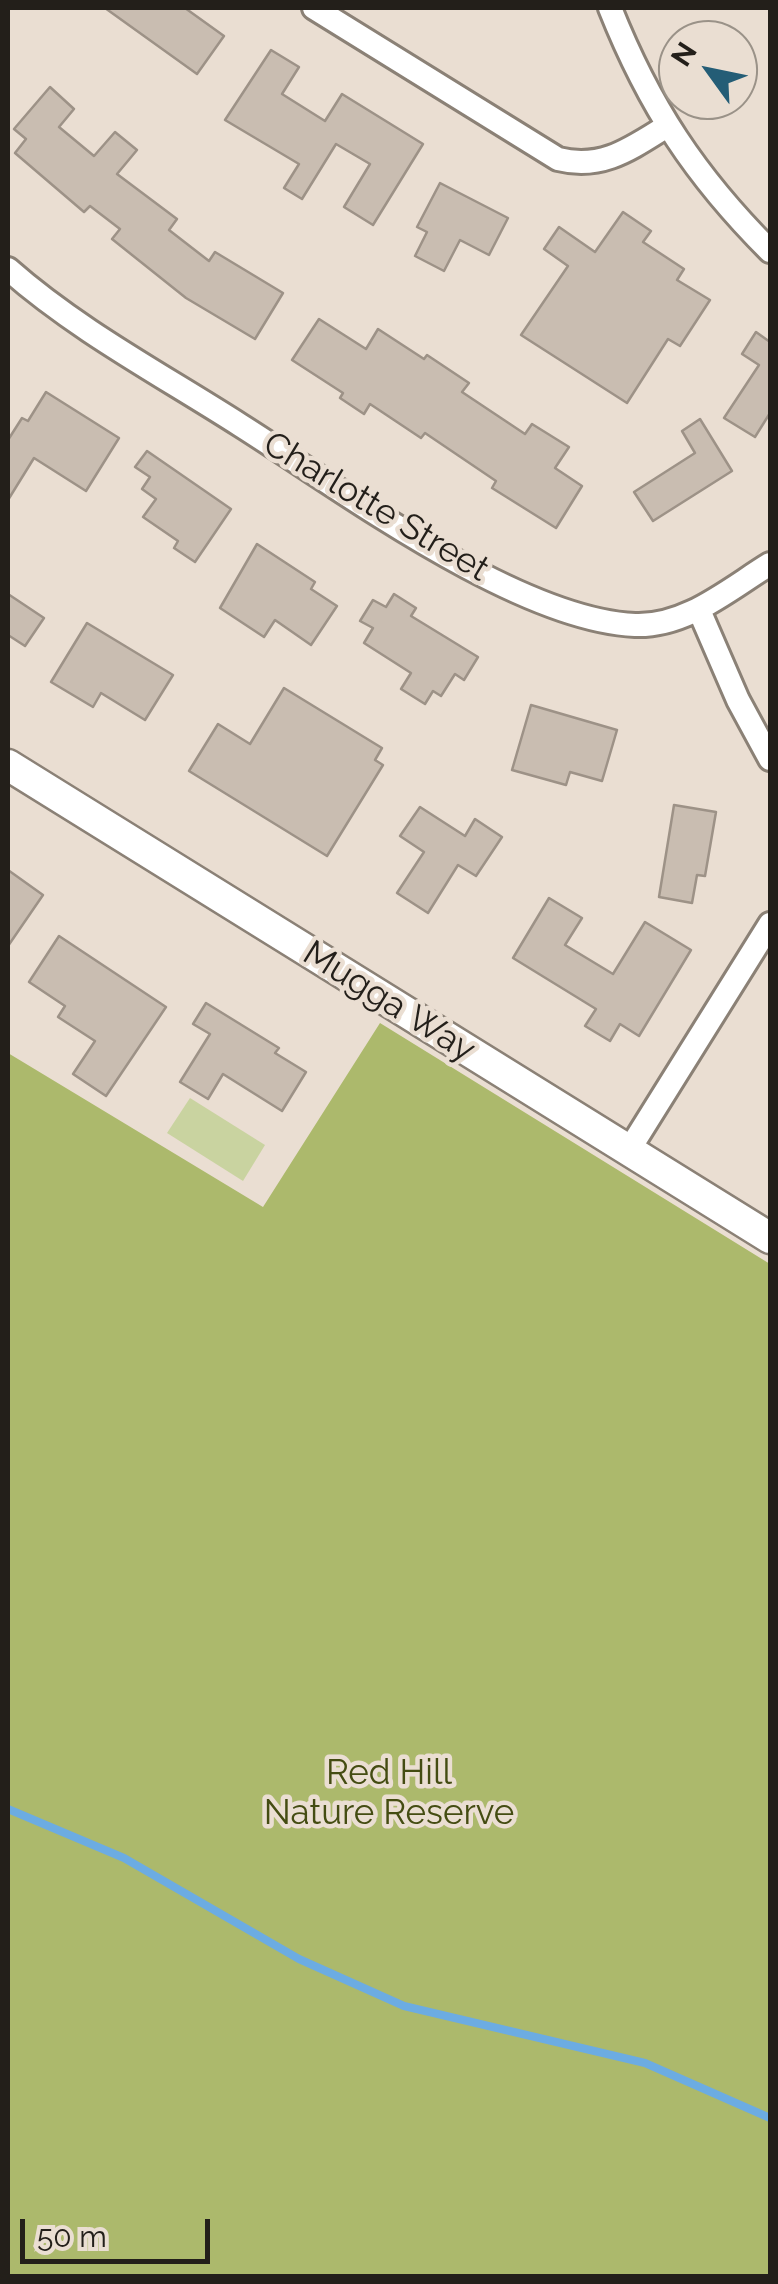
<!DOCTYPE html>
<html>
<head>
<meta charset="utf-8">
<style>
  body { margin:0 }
  #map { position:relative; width:778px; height:2284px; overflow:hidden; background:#eaded2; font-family:Raleway,sans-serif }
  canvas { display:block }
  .frame { position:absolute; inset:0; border:10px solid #231f1a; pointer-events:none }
  .north { position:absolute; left:658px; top:20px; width:100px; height:100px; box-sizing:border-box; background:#eaded2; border:2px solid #9a9288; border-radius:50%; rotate:303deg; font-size:28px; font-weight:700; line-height:40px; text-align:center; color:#231f1a }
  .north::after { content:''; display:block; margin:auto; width:35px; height:45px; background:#245d76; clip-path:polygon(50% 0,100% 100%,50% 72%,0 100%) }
  .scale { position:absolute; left:20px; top:2219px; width:190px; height:45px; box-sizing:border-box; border:5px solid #231f1a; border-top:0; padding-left:12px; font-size:30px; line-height:35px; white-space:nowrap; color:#231f1a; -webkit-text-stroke:8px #eaded2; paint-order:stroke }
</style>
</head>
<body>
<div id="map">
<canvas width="778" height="2284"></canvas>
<div class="frame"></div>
<div class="north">N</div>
<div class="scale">50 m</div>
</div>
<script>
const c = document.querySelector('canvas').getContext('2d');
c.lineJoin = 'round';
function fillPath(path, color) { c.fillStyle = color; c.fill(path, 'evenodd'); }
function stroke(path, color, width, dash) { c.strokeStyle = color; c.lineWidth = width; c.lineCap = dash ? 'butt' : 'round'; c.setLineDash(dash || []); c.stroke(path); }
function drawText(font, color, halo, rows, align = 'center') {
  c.font = font + ' Raleway,sans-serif'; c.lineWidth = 9; c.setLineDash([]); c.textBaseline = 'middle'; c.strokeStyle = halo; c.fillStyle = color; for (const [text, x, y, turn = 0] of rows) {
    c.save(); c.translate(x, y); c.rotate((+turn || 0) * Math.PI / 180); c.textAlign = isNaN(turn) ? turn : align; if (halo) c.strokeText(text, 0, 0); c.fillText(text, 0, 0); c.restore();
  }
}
fillPath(new Path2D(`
  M 190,1098 L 265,1145 L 243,1181 L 167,1133 Z`), '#c9d3a0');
fillPath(new Path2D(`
  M 380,1023 L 770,1264 L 770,2276 L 8,2276 L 8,1053 L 263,1207 Z`), '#acb96c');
stroke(new Path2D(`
  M 8,1809 L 124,1858 L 299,1959 L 404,2006 L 645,2063 L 770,2118`), '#6cace2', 8);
const building = new Path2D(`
  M 105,8 L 185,8 L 224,36 L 197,74 Z
  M 271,50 L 299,67 L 282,94 L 325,121 L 342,94 L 423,144 L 373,225 L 344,207 L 370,164 L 336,144 L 302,199 L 284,188 L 299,164 L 225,120 Z
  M 50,87 L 74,109 L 59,127 L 94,156 L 115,132 L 137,150 L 117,174 L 177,219 L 169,230 L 209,261 L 215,252 L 283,293 L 255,339 L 186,298 L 112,239 L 120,229 L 90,206 L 84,212 L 15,153 L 26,139 L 14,129 Z
  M 440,183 L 508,218 L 489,255 L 460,240 L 444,271 L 415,256 L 427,232 L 417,227 Z
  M 623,212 L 651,231 L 643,242 L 684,269 L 677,280 L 710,300 L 680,346 L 668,339 L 627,403 L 521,335 L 568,266 L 544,249 L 559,227 L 595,252 Z
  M 319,319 L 366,349 L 378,329 L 424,359 L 427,355 L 469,383 L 462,392 L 525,434 L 532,424 L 569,447 L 555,468 L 582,486 L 556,528 L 492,488 L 496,481 L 425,433 L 421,438 L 370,404 L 364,414 L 340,398 L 343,393 L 292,360 Z
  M 756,332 L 770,342 L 770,413 L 755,437 L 724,418 L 759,365 L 742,354 Z
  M 46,392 L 119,438 L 86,491 L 34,458 L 8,500 L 8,440 L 22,418 L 28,421 Z
  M 700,419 L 732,471 L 653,521 L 634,492 L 695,453 L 682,431 Z
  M 147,451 L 231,509 L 195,562 L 174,548 L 178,541 L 143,517 L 156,499 L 142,489 L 150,477 L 135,467 Z
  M 257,544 L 315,582 L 311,589 L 337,606 L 311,645 L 275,620 L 264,637 L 220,608 Z
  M 8,594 L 44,618 L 25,646 L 8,635 Z
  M 394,594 L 416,608 L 411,616 L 478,657 L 464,680 L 455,674 L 441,696 L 433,691 L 425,704 L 401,689 L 411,673 L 364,643 L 373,628 L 360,621 L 373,600 L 386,607 Z
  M 87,623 L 173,675 L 145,720 L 101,693 L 93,707 L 51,682 Z
  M 284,688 L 382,748 L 375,760 L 383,765 L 327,856 L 189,771 L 218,724 L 250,744 Z
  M 531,705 L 617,730 L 602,781 L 570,772 L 566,785 L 512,770 Z
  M 674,805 L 716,812 L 705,876 L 697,875 L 692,903 L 659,897 Z
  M 420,807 L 465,836 L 475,819 L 502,837 L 476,876 L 458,865 L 428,913 L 397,893 L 424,852 L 400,836 Z
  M 8,870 L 43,895 L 8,946 Z
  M 549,898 L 582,918 L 565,945 L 613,974 L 645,922 L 691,950 L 639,1036 L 620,1024 L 610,1041 L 585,1026 L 596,1009 L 513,958 Z
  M 59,936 L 166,1007 L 106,1096 L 73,1074 L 95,1041 L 58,1017 L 65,1006 L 29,982 Z
  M 206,1003 L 279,1048 L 275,1053 L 306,1072 L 282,1111 L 223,1074 L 208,1099 L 180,1082 L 210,1034 L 193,1024 Z`);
fillPath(building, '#c9bdb1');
stroke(building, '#9d9287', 2.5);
const street = new Path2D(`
  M 314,8 L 558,159 C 602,170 630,149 667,126
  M 610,8 C 649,106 695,176 770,251
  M 8,269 C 77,330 162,375 240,425 C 340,488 517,620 635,625 C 686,627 729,589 770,564
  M 699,610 L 738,700 L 770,759
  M 629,1150 L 770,924`);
const secondary = new Path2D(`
  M 8,765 L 770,1238`);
stroke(street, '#8b8176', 28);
stroke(secondary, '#8b8176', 35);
stroke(street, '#fff', 22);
stroke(secondary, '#fff', 30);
drawText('35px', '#231f1a', '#eaded2', [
  ["Charlotte Street",376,507,31],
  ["Mugga Way",389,1002,32]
]);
drawText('35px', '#444c12', '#eaded2', [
  ["Red Hill",389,1773],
  ["Nature Reserve",389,1813]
]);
</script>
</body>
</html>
